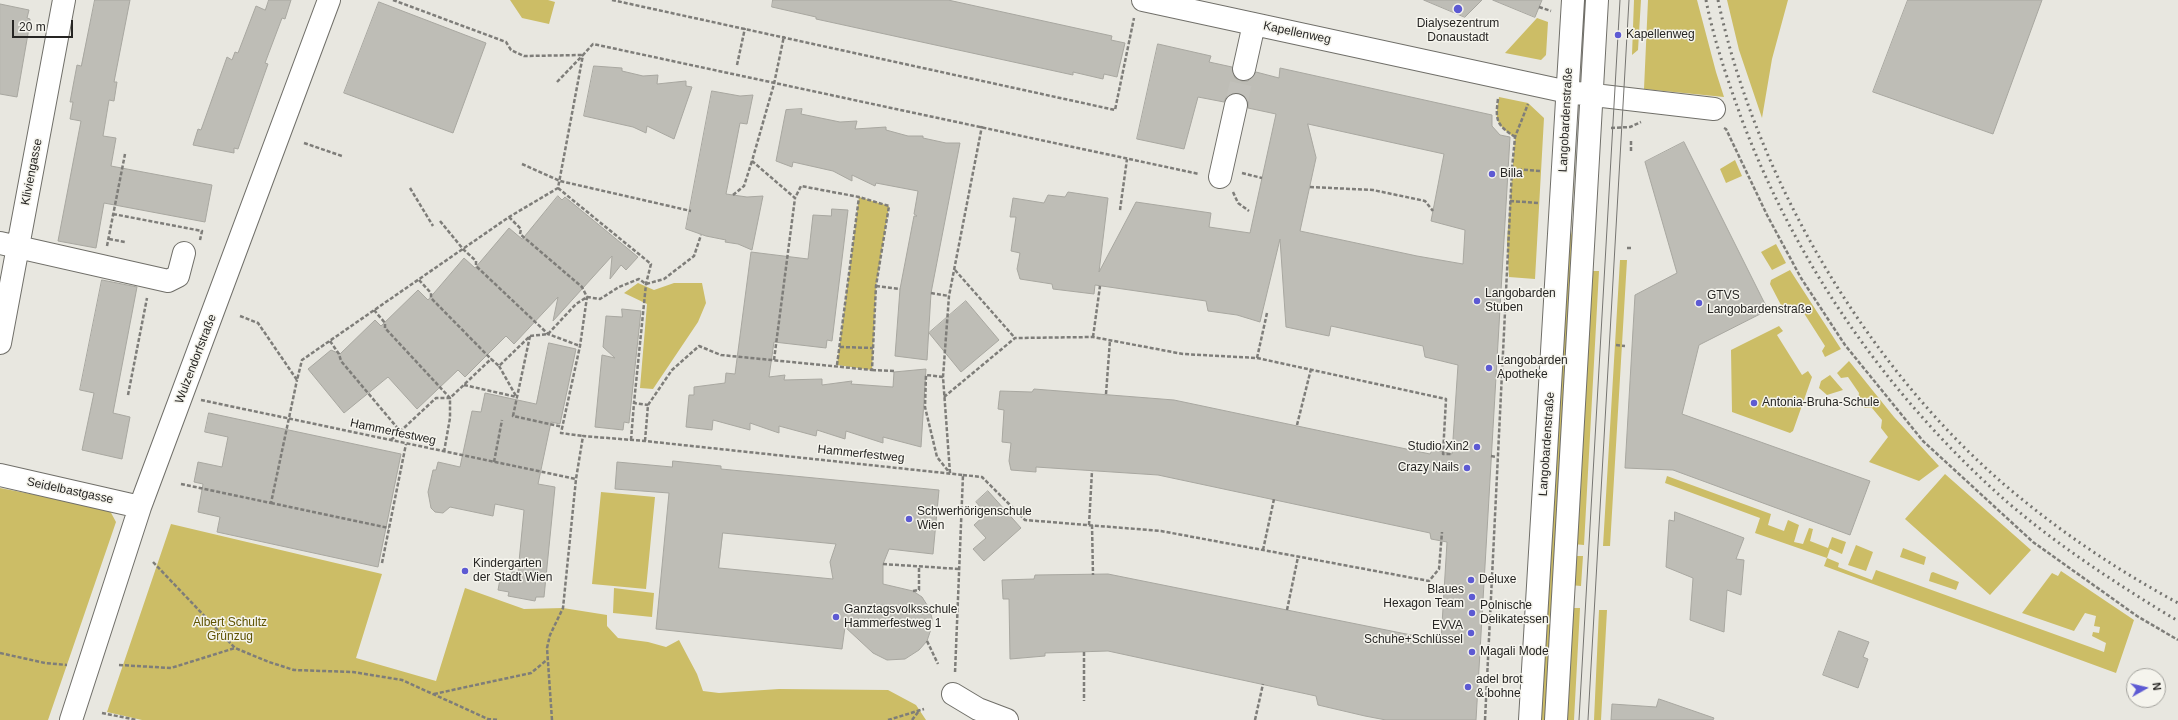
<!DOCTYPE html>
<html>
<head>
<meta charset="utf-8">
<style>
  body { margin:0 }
  #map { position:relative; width:2178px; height:720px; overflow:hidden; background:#e8e7e0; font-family:Arial,sans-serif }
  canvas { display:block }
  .north { position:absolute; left:2126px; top:668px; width:40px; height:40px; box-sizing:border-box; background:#f5f4ed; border:1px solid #a2a19c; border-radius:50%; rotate:82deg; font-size:11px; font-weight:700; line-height:16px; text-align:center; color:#262523 }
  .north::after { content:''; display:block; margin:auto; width:14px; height:18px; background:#5d5ad3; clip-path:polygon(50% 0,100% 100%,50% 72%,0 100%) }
  .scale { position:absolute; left:12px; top:20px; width:61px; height:18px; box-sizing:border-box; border:2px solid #262523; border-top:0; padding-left:5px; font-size:12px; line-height:14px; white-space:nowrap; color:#262523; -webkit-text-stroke:3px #f5f4ed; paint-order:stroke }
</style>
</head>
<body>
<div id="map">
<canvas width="2178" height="720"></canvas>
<div class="north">N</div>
<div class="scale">20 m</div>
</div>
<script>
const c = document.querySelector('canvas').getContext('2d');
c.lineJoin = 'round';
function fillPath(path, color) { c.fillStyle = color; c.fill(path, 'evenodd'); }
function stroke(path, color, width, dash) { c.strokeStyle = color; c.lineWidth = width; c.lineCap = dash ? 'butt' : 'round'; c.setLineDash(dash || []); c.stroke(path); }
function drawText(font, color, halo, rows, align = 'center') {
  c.font = font + ' Arial,sans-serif'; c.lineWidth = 3; c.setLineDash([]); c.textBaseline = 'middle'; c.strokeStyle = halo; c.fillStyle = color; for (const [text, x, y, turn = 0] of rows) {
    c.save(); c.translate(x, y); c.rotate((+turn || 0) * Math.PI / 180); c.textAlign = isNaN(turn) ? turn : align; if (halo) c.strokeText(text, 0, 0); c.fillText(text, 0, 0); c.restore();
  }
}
fillPath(new Path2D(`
  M 510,0 L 548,0 L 555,2 L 549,24 L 522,18 Z
  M 1634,0 L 1641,0 L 1638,50 L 1632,55 Z
  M 1648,0 L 1697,0 L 1716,72 L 1724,97 L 1644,89 Z
  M 1727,0 L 1788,0 L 1772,59 L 1762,118 L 1739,50 Z
  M 1537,18 L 1548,22 L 1546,55 L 1541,60 L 1505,53 Z
  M 1499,97 L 1528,103 L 1544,118 L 1535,279 L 1509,277 L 1507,241 L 1515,138 C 1495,123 1495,121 1499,97 Z
  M 1571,145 L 1576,145 L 1571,230 L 1575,253 L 1551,720 L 1538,720 Z
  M 1735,160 L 1742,176 L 1726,183 L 1720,169 Z
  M 859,197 L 889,206 L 876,286 L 872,370 L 837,365 Z
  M 1776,244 L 1786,263 L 1772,270 L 1761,252 Z
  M 1620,260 L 1627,260 L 1610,546 L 1603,546 Z
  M 1790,270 L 1841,349 L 1825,357 L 1822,351 L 1825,346 L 1800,307 L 1782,307 L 1770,284 L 1771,280 Z
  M 1592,271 L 1599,271 L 1584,545 L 1573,544 Z
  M 638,283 L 654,290 L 674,283 L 702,283 L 706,303 L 698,322 L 653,389 L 640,388 L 647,304 L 624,293 Z
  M 1779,326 L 1783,331 L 1777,335 L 1802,375 L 1808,371 L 1812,377 L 1793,431 L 1790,433 L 1732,412 L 1731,350 Z
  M 1849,361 L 1894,417 L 1939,466 L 1919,481 L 1869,462 L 1888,437 L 1881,428 L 1882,420 L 1872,408 L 1865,408 L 1858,400 L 1859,393 L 1848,377 L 1841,378 L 1837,373 Z
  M 1830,375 L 1843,390 L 1827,395 L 1819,388 L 1821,381 Z
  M 1945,474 L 2031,550 L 1990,595 L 1905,519 Z
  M 1667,476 L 1771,514 L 1768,525 L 1784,531 L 1788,520 L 1799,525 L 1794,542 L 1803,544 L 1809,528 L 1813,529 L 1810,541 L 1828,548 L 1832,537 L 1846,542 L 1842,554 L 1830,549 L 1827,558 L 1839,563 L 1838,567 L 1872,580 L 1876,570 L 2104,652 L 2106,643 L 2092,636 L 2093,632 L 2099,633 L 2100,627 L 2094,626 L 2096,616 L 2085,613 L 2074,631 L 2022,613 L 2052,573 L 2058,576 L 2061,571 L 2134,620 L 2116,673 L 1824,566 L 1827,558 L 1755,533 L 1760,518 L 1665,483 Z
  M 0,488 L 109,509 L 116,522 L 48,720 L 0,720 Z
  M 601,492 L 655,497 L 646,589 L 592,584 Z
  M 171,524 L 382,574 L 356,658 L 436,681 L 465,588 L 524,609 L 563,608 L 607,615 L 607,626 L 618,638 L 648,642 L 666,647 L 679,640 L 697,674 L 703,691 L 719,693 L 779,689 L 888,690 L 916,705 L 926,720 L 142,720 L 107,712 Z
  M 1856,545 L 1873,552 L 1866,571 L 1848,565 Z
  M 1903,548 L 1926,557 L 1924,565 L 1900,557 Z
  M 1572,556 L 1583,556 L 1581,586 L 1570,585 Z
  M 1933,572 L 1959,582 L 1956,590 L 1929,581 L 1931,573 Z
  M 614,588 L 654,593 L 652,617 L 613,613 Z
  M 1569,608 L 1580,608 L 1574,720 L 1567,720 L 1565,717 Z
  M 1599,610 L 1607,610 L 1601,720 L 1594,720 Z`), '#ccbd66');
const building = new Path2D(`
  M 95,0 L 130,0 L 114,82 L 117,82 L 114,101 L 109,100 L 103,136 L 116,138 L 111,166 L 212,185 L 205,222 L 104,203 L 96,248 L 58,241 L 81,121 L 70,119 L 73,102 L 70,102 L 77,65 L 81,66 Z
  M 269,0 L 291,0 L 285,19 L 282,18 L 265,63 L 268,64 L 238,149 L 234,148 L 234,153 L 193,145 L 198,129 L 201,130 L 227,57 L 232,60 L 235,52 L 238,53 L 256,6 L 265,10 Z
  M 773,0 L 948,0 L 1112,36 L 1111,40 L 1125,43 L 1117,77 L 1104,74 L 1103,79 L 1073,72 L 1073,75 L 816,19 L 816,17 L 772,7 Z
  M 1424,0 L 1482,0 L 1465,17 Z
  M 1493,0 L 1542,0 L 1535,17 Z
  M 1908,0 L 2042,0 L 1993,134 L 1873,92 Z
  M 379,2 L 486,43 L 453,133 L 344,93 Z
  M 0,4 L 29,10 L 27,18 L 30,19 L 29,28 L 17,97 L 0,94 Z
  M 1158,44 L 1211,56 L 1209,62 L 1232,67 L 1235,78 L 1242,81 L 1248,81 L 1256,72 L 1279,78 L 1280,68 L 1492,115 L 1492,126 L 1500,135 L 1510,137 L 1476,720 L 1386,720 L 1365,716 L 1318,705 L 1316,696 L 1108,651 L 1045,653 L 1045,656 L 1010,659 L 1009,599 L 1003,599 L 1002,580 L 1034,579 L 1035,575 L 1108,574 L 1441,641 L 1447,542 L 1431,539 L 1430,533 L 1158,475 L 1036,467 L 1036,472 L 1011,470 L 1009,461 L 1011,443 L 1002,442 L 1004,410 L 998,409 L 1000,391 L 1032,392 L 1034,389 L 1174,400 L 1430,454 L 1433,449 L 1452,454 L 1458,365 L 1425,357 L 1423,346 L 1331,326 L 1329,336 L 1286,327 L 1280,239 L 1260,322 L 1237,315 L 1208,311 L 1206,301 L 1095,285 L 1094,294 L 1053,289 L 1052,284 L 1020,279 L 1017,269 L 1020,253 L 1011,251 L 1016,217 L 1010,217 L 1013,198 L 1044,203 L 1048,195 L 1065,197 L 1068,192 L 1108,198 L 1099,272 L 1136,202 L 1211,213 L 1209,227 L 1250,233 L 1276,114 L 1248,108 L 1248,102 L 1245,96 L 1238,93 L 1227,96 L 1224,102 L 1198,97 L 1184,149 L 1137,139 ZM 1308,124 L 1444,154 L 1431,221 L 1465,230 L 1463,264 L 1417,256 L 1300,231 L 1316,158 Z
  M 594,66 L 622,68 L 622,71 L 643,76 L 658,75 L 657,84 L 686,81 L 686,86 L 692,87 L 674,139 L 647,126 L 646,133 L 633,127 L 584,116 Z
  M 712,91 L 740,96 L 753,95 L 747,124 L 740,123 L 726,194 L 747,197 L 763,196 L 752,250 L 738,244 L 725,242 L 726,240 L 706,236 L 686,229 Z
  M 802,109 L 801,114 L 840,122 L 857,121 L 855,129 L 886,127 L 886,130 L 908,136 L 923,136 L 923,138 L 946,143 L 960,143 L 931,293 L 927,360 L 895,356 L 900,289 L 914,216 L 917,216 L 914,214 L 918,191 L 876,183 L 875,186 L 852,175 L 852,181 L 833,171 L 793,162 L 792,167 L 776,161 L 786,110 Z
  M 1684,142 L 1768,310 L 1699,345 L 1682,414 L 1870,481 L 1850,535 L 1673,470 L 1625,468 L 1635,295 L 1677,273 L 1645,162 Z
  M 558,196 L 562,200 L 565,197 L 638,257 L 626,270 L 621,265 L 610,279 L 612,256 L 553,321 L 558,297 L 514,344 L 506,336 L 465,377 L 458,370 L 417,409 L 388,377 L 344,413 L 308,369 L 331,350 L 340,354 L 375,320 L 381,326 L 418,290 L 428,300 L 464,258 L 475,268 L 509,228 L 522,239 Z
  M 832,209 L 848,210 L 832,341 L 827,340 L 826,348 L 774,342 L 769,377 L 785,375 L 784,380 L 822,379 L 822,385 L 852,381 L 851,384 L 893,387 L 894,372 L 926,369 L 921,447 L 883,437 L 883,443 L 846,431 L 845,439 L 817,430 L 816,436 L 779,426 L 779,433 L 750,423 L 750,430 L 713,420 L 712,430 L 686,427 L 689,395 L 694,395 L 694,387 L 725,383 L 726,373 L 735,374 L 751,252 L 808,259 L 813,215 L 831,216 Z
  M 102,280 L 137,287 L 113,413 L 130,417 L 122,459 L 82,450 L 94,393 L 80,390 Z
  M 966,301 L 999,340 L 961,372 L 929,333 Z
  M 622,309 L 641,311 L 629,423 L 624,422 L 623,430 L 595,427 L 602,355 L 615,358 L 603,347 L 606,316 L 622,317 Z
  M 549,343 L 576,349 L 560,424 L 551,422 L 538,484 L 555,487 L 544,597 L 536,597 L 535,601 L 508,596 L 509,592 L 498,590 L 501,574 L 511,576 L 512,572 L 518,572 L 524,510 L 495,504 L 493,516 L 450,507 L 443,513 L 435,512 L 431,508 L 428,492 L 433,470 L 436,470 L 438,462 L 460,467 L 472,411 L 481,412 L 485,393 L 536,404 Z
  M 209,413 L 401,454 L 378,567 L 217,532 L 220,517 L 198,512 L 203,484 L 194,482 L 198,462 L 222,467 L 228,437 L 205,432 Z
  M 673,461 L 721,466 L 721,469 L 939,490 L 933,554 L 889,549 L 883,564 L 883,584 L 913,591 L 922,597 L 929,608 L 932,618 L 931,629 L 927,641 L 919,650 L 905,659 L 887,660 L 873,653 L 845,627 L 842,649 L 656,629 L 669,493 L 615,489 L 617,462 L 672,467 ZM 723,533 L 836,544 L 830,562 L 833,579 L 719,568 Z
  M 988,491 L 1021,528 L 984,561 L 973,549 L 986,538 L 974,525 L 986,514 L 976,502 Z
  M 1675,512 L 1744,538 L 1736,559 L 1744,560 L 1741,595 L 1727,590 L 1724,632 L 1690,620 L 1693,578 L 1666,567 L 1669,520 L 1674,521 Z
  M 1839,631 L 1869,642 L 1863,657 L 1868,659 L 1858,688 L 1823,675 Z
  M 1659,699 L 1714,718 L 1713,720 L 1611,720 L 1612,704 L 1656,707 Z`);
fillPath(building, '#bebdb6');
stroke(building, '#a8a7a0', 1);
stroke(new Path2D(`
  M 1236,105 L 1244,69`), '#c1c0ba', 22, [22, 11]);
const minor = new Path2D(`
  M 1143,0 L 1568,92 L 1714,109
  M 1244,69 L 1254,24
  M 1220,177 L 1236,105
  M 0,243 L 168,281 L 178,276 L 184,253
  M 0,343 L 64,0
  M 0,475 L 140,507
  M 953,694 L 978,709 L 1007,720
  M 71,720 L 140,507 L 329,0
  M 1530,720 L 1573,0
  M 1556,720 L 1597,0`);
stroke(minor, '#706f69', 24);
stroke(new Path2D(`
  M 393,0 L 506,42 L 511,50 L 524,56 L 583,55
  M 612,0 L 1115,110 L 1134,18
  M 1539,7 L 1551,11
  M 737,65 L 745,28
  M 557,82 L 583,55
  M 1498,99 C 1495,121 1497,125 1515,137
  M 1611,128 L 1630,127 L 1641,122
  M 1724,128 L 1726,129 L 1767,215 L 1801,278 L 1845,345 L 1923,441 L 2033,542 L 2137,616 L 2178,640
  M 304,143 L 342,156
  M 1631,151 L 1631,139
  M 522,164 L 560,181 L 691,211
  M 1512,169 L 1541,171
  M 1242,173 L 1262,178
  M 1310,187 L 1373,190 L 1425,201 L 1433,211
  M 410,188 L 433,226
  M 558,188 L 651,264 L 646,284 L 634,403
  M 1233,192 L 1238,203 L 1249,211
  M 733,195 L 744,186 L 752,161
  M 1510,201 L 1539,203
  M 1120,210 L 1127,159
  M 113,214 L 202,231 L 200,240
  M 509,217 L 521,229 L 520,234 L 582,287 L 587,297 L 580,346 L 561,433 L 583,436
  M 440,221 L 463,249 L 476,261 L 476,266 L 548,334 L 580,346
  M 109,239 L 125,242
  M 107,246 L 125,154
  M 1627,248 L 1631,248
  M 955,270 L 1015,338
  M 419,280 L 431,293 L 431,298 L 491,359
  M 876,286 L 900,289
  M 931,293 L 949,296
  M 374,310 L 385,323 L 385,328 L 450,398 L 450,418 L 444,452
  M 240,316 L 258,323 L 297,380 L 302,360 L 509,217 L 558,188 L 583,55 L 593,44 L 1199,174
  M 530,336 L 513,416 L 563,427
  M 1093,337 L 1100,286
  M 330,341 L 339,354 L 341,361 L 400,431
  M 1616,345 L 1625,346
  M 840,347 L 873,348
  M 1257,358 L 1267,313
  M 774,360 L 795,198
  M 837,365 L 859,197
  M 499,366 L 516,396
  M 872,370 L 894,371
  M 943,377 L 926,375 L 925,407 L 937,457 L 949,472
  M 464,385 L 517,397
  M 1106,394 L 1110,340
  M 128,395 L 147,298
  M 944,397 L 1015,338 L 1093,337 L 1183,354 L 1257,358 L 1446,399 L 1443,454 L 1452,454
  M 201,400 L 576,479 L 583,436 L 645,441 L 963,475 L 955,673
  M 1297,425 L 1311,369
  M 391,440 L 436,398 L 450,398 L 491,359 L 499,366 L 530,336 L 548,334 L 576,304 L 587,297 L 600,299 L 619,287 L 639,279 L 646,284 L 664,279 L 694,256 L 701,235
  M 631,440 L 634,403 L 648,405
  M 645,441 L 648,405 L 672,370 L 699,346 L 721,355 L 872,370 L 876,286 L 889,206 L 859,197 L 801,186 L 795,198 L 752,161 L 774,84 L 784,36
  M 1491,456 L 1497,457
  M 494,462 L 502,420
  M 950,473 L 943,377 L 949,296 L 982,126
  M 963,475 L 982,477 L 1025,520 L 1161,531 L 1429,581 L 1439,569 L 1442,532
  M 181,484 L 271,503 L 297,380
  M 271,503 L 389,528
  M 1089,525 L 1092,471
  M 1092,525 L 1093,575
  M 1263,550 L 1274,499
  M 153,562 L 235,648 L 269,662 L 294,670 L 353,672 L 402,680 L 488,719 L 499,720
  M 382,563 L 406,444
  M 883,564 L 960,569
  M 913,591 L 919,590 L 919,567
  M 1287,610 L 1298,557
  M 927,641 L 938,664
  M 1084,652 L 1084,701
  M 0,653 L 45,663 L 67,665
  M 119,665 L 171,668 L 235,648
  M 434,694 L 531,673 L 548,659
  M 102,713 L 137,720
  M 552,720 L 547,648 L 550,635 L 563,608 L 576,479
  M 888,720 L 924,709
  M 912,720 L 919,711
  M 1255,720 L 1263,684
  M 1485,720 L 1512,169 L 1515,137 L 1528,104`), '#7e7d79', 2.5, [4, 2]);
stroke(minor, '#fff', 22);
stroke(new Path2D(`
  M 1579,720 L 1620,0
  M 1588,720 L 1629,0`), '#767571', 1);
stroke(new Path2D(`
  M 1706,0 C 1714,41 1728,81 1742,120 C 1797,264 1883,389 1997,493 C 2049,540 2118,585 2178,621
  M 1718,0 C 1756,179 1867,367 2006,486 C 2059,531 2117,570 2178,603`), '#767571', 3, [2, 4]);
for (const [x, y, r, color] of [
  [1458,9,5,"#5d5ad3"],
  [1618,35,4,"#5d5ad3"],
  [1492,174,4,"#5d5ad3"],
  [1477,301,4,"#5d5ad3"],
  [1699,303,4,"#5d5ad3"],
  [1489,368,4,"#5d5ad3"],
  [1754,403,4,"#5d5ad3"],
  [1477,447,4,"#5d5ad3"],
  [1467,468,4,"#5d5ad3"],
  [909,519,4,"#5d5ad3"],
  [465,571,4,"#5d5ad3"],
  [1471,580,4,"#5d5ad3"],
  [1472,597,4,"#5d5ad3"],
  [1472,613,4,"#5d5ad3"],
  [836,617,4,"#5d5ad3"],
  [1471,633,4,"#5d5ad3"],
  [1472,652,4,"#5d5ad3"],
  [1468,687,4,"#5d5ad3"]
]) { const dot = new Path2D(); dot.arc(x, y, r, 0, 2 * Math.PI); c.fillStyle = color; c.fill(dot); stroke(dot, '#f5f4ed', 1.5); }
drawText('12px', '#262523', '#f5f4ed', [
  ["Dialysezentrum",1458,24,"center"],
  ["Donaustadt",1458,38,"center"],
  ["Kapellenweg",1626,35],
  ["Billa",1500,174],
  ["Langobarden",1485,294],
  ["Stuben",1485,308],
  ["GTVS",1707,296],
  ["Langobardenstraße",1707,310],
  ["Langobarden",1497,361],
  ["Apotheke",1497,375],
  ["Antonia-Bruha-Schule",1762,403],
  ["Studio Xin2",1469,447,"right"],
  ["Crazy Nails",1459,468,"right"],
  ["Schwerhörigenschule",917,512],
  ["Wien",917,526],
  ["Kindergarten",473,564],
  ["der Stadt Wien",473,578],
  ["Deluxe",1479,580],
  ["Blaues",1464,590,"right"],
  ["Hexagon Team",1464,604,"right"],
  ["Polnische",1480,606],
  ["Delikatessen",1480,620],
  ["Ganztagsvolksschule",844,610],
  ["Hammerfestweg 1",844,624],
  ["EVVA",1463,626,"right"],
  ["Schuhe+Schlüssel",1463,640,"right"],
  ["Magali Mode",1480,652],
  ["adel brot",1476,680],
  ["& bohne",1476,694]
], 'left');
drawText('12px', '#262523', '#f5f4ed', [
  ["Kapellenweg",1297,33,12],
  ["Langobardenstraße",1566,120,-87],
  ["Kliviengasse",32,172,-79],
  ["Wulzendorfstraße",196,359,-69],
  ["Hammerfestweg",393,432,12],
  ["Langobardenstraße",1547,444,-86],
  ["Hammerfestweg",861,454,6],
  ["Seidelbastgasse",70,491,12]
]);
drawText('12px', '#5e5200', '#f5f4ed', [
  ["Albert Schultz",230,623],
  ["Grünzug",230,637]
]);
</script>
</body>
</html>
